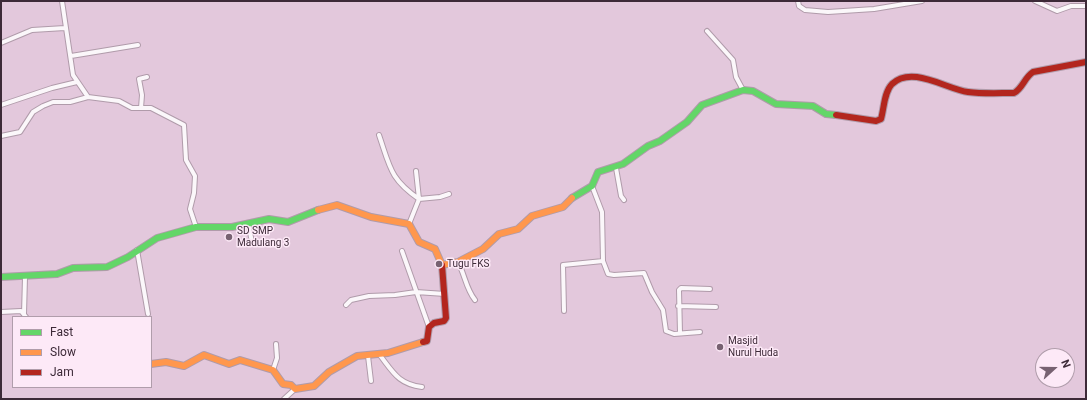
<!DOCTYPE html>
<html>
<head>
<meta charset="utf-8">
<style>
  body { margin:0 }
  #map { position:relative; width:1087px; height:400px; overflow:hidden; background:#e3c8dc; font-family:Roboto,sans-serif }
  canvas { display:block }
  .frame { position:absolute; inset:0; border:2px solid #3d2a38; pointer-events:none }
  .legend { position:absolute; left:12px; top:316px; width:140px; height:72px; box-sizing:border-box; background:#fde9f7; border:1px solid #b09dab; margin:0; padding:5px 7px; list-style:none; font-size:12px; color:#3d2a38 }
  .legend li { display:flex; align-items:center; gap:8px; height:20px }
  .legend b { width:20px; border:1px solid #b09dab }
  .north { position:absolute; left:1035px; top:348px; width:40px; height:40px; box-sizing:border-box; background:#fde9f7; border:1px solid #b09dab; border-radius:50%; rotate:69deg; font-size:11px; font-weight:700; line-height:16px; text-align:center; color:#3d2a38 }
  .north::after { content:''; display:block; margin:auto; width:14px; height:18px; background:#776171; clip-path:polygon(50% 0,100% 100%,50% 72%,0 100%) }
</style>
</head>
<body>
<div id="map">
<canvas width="1087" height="400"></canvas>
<div class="frame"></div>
<ul class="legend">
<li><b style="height:5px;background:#63d668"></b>Fast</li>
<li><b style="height:5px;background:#ff974d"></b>Slow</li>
<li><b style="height:5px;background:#b3261e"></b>Jam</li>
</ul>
<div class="north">N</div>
</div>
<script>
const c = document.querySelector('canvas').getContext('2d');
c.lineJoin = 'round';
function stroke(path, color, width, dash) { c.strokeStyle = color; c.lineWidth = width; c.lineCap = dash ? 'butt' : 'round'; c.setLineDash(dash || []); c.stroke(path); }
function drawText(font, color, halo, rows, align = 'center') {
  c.font = font + ' Roboto,sans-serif'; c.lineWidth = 3; c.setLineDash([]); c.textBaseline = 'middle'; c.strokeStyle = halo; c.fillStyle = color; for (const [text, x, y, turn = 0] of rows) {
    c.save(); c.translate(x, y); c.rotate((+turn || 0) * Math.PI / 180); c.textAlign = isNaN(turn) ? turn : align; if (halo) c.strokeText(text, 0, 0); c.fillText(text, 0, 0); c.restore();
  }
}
const street = new Path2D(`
  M 62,1 L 73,75 L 88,97 L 119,101 L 132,108 L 151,108 L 184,125 L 186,160 L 195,176 L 194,193 L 190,209 L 196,227
  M 798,1 L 799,6 L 805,10 L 828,12 L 874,9 L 922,1
  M 1035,1 L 1057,11 L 1071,6 L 1086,6
  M 707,31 L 733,60 L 736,77 L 743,90
  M 1,43 L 32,30 L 65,28
  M 71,56 L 138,45
  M 1,105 L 52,88 L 77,82
  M 141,108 L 142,95 L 139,79 L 147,77
  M 379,135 C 390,167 390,179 419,199 L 440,197 L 449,194
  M 1,136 L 20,132 L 33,112 L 43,106 L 53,102 L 70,102 L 88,97
  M 616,168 L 621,196 L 624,200
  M 592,186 L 602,212 L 603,261 L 608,274 L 614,275 L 644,273 L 652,292 L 663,310 L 666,331 L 674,334 L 700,332
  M 248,223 L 252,242
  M 409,224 L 419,199 L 416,171
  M 137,250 L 148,314
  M 402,251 L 429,327
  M 458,262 C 465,275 466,289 475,300
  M 346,305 L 351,300 L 369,296 L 395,295 L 416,292 L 445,294
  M 678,306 L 716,307
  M 564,311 L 563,265 L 603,261
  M 1,312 L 21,311 L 26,317
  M 24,314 L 25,277
  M 680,333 L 679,290 L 681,288 L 710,289
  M 379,354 C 393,372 398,384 422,387
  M 368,356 L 371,381
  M 273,370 L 277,358 L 276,344
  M 284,399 L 295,389`);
const fast = new Path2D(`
  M 572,198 L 592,186 L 598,172 L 623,164 L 648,146 L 660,141 L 687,122 L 702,105 L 743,90 L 753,91 L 776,104 L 813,106 L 826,114 L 836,115
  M 1,277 L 57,274 L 73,268 L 107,267 L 128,257 L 157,238 L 196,227 L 232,227 L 269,219 L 288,222 L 318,210`);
const slow = new Path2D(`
  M 318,210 L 337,205 L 371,217 L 409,224 L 419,242 L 435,249 L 442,265 L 458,262 L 483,249 L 499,234 L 518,229 L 532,216 L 563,207 L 572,198
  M 151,364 L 166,362 L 184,366 L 204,355 L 229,364 L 240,360 L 273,370 L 283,384 L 291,385 L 295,389 L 314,386 L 329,372 L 357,356 L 388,353 L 423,342`);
const jam = new Path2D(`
  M 836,115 L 876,121 L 881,119 C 884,109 884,92 892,84 C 912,65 946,89 968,92 C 983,94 999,93 1014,93 C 1023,88 1024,78 1033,72 L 1086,62
  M 423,342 L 427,341 L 429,327 L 434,323 L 444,321 L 446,318 L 442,265`);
stroke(street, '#b09baa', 6);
stroke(fast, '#b09baa', 8);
stroke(slow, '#b09baa', 8);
stroke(jam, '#b09baa', 8);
stroke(street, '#fbf7fa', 4);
stroke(fast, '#63d668', 6);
stroke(slow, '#ff974d', 6);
stroke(jam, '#b3261e', 6);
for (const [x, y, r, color] of [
  [229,237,4,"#776171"],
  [439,264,4,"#776171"],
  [720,347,4,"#776171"]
]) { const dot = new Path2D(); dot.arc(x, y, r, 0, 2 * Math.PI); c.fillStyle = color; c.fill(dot); stroke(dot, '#fde9f7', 1.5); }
drawText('10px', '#3d2a38', '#fde9f7', [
  ["SD SMP",237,231],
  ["Madulang 3",237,243],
  ["Tugu FKS",447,264],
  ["Masjid",728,341],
  ["Nurul Huda",728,353]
], 'left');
</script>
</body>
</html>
